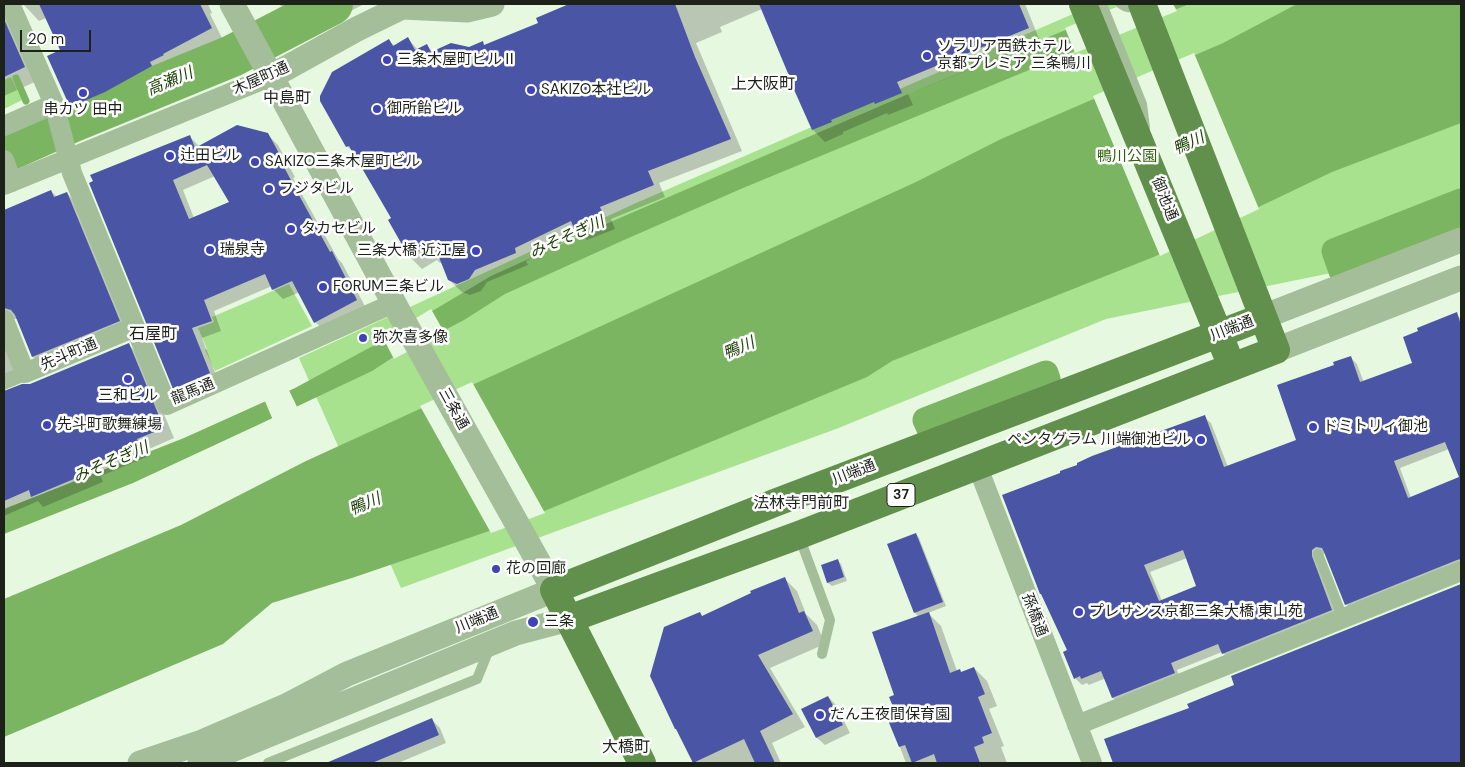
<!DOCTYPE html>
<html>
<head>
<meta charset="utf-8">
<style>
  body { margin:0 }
  #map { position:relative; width:1465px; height:767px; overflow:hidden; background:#e7f8e0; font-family:"DM Sans",sans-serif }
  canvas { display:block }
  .frame { position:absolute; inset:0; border:5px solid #1c2219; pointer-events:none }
  .scale { position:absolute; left:20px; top:30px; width:71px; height:22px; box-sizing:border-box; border:2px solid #1c2219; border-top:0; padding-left:6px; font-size:15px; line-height:18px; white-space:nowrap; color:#1c2219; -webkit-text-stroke:4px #fff; paint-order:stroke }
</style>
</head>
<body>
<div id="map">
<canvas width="1465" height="767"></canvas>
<div class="frame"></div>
<div class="scale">20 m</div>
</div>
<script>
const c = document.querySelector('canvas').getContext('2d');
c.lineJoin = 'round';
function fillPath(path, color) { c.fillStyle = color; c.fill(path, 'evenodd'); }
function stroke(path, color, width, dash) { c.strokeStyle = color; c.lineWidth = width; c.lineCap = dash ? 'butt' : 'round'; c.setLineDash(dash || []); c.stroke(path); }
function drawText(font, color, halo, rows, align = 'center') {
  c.font = font + ' "DM Sans","Noto Sans JP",sans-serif'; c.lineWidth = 5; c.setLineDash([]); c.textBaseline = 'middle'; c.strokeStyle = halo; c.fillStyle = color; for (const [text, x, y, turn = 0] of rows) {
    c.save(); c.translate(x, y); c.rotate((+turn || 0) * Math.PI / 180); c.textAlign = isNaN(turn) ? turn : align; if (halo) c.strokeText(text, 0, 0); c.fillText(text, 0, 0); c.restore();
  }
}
fillPath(new Path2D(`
  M 1096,4 L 1461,4 L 1461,225 L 1341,271 L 1106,319 L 836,429 L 401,588 L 299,358 L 636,203 Z
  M 11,77 L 22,100 L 4,109 L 4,80 Z
  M 289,284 L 312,326 L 215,371 L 205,350 L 207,349 L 198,328 L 214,322 L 212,317 Z`), '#a8e28f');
fillPath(new Path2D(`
  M 1130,4 L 1189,4 L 743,188 L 624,240 L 505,294 L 464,320 L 392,358 L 372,371 L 260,424 L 133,483 L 4,534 L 4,509 L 184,438 L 295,388 L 382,341 L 491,276 L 615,220 L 920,89 Z
  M 1297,4 L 1461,4 L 1461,123 L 1332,172 L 1156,256 L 892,361 L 867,377 L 530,517 L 355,577 L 272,603 L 223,644 L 4,737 L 4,599 L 181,525 L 306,461 L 916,182 L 1001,139 L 1223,43 Z`), '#7cb562');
fillPath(new Path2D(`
  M 1124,4 L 1173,4 L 1177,11 L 1075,53 L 1065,28 Z
  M 1194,53 L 1259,209 L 1160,256 L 1093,96 Z
  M 431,309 L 444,332 L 394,359 L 383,338 Z
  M 472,382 L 545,513 L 491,533 L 420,406 Z
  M 288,388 L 298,409 L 273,420 L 264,399 Z`), '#e7f8e0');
fillPath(new Path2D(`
  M 4,4 L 208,4 L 212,13 L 210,14 L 224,42 L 175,67 L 176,68 L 162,75 L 164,80 L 118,104 L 84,119 L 71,106 L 61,51 L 46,18 L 39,21 L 24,5 L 19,6 L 37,81 L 4,96 Z
  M 279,4 L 364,4 L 311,32 L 303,23 L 300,25 Z
  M 572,4 L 582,4 L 586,7 L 594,4 L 1025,4 L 1040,41 L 908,94 L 913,105 L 888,115 L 887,113 L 843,132 L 843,134 L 825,142 L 813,130 L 762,9 L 720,27 L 722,32 L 696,43 L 742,151 L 659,183 L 665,197 L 611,219 L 615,229 L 587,240 L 581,234 L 526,261 L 528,265 L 487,282 L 481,291 L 470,295 L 462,292 L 449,280 L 442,262 L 440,263 L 437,260 L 422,269 L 410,257 L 390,220 L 392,219 L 354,153 L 347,146 L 389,41 L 395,46 L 408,39 L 418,50 L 426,45 L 433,52 L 456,60 L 540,24 L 559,9 Z
  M 267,134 L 278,145 L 295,177 L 293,178 L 304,198 L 338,259 L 342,263 L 367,310 L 326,332 L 315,322 L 300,292 L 283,299 L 273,289 L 272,286 L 214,311 L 221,331 L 202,338 L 219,383 L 184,398 L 174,388 L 91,184 L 189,136 L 200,147 ZM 215,176 L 230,203 L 194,218 L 183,190 Z
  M 51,191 L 57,197 L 67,193 L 77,204 L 129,331 L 43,367 L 33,357 L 17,319 L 10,319 L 4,326 L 4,210 Z
  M 1456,314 L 1461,319 L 1461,567 L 1353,611 L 1346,604 L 1327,554 L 1323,554 L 1338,617 L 1230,660 L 1222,652 L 1177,670 L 1181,680 L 1120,704 L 1113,698 L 1106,678 L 1089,685 L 1087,683 L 1082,685 L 1075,678 L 1068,651 L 1204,417 L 1211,423 L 1228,467 L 1298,441 L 1335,366 L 1350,357 L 1357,364 L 1364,383 L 1414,364 ZM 1449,449 L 1461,478 L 1411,498 L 1400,468 ZM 1187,558 L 1198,587 L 1162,601 L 1150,572 Z
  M 4,337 L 20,380 L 7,387 L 5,392 L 30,385 L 128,344 L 139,355 L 174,438 L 147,450 L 149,456 L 101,476 L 103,482 L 43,507 L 38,501 L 4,516 Z
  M 916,534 L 919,538 L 946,606 L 928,613 L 941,626 L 957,671 L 962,673 L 974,668 L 987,681 L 997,706 L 989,709 L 1004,746 L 1001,747 L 1007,763 L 904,763 L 906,763 L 887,713 L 896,710 L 895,696 L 919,617 L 915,613 Z
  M 838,561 L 841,564 L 847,581 L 832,586 L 828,583 L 822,566 Z
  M 785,579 L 797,591 L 806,614 L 817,625 L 825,644 L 770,668 L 805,727 L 772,743 L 781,763 L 694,763 L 679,732 L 703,617 Z
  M 1461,585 L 1461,763 L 1114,763 L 1106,739 L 1190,709 L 1236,686 L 1232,677 Z
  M 828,697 L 836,705 L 850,733 L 825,745 L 817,738 Z
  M 432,720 L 440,728 L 446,743 L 398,763 L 329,763 Z`), '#0003');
stroke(new Path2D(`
  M 16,78 L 26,101`), '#7cb562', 7);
stroke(new Path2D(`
  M 1461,201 L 1334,251 L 1341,271 L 1461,225
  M 1046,373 L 1048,379 L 987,409 L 930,431 L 925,420 Z`), '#7cb562', 25);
stroke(new Path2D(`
  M 4,152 L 71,122 L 232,56 L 332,4`), '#7cb562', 42);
fillPath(new Path2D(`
  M 39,4 L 200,4 L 212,28 L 163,54 L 164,55 L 150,62 L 152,66 L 105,92 L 70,107 L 47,56 L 60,50 Z
  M 569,4 L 675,4 L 695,57 L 731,139 L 648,171 L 654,185 L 600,207 L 604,216 L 574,228 L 571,221 L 515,248 L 516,253 L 475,270 L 469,279 L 457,284 L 448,280 L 435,247 L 427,251 L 425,248 L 409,257 L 388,220 L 391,218 L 349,146 L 346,147 L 320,101 L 320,96 L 332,72 L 389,39 L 393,46 L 408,37 L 415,50 L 427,44 L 431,52 L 451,43 L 469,47 L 483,41 L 484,45 L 538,23 L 536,18 Z
  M 759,4 L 1019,4 L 1029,28 L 897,82 L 902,93 L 875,104 L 874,102 L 831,120 L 832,122 L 812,130 L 791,83 L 792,83 Z
  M 4,19 L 25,67 L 4,77 Z
  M 237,125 L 268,133 L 286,166 L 284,167 L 294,186 L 330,252 L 332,251 L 357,300 L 314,323 L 292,281 L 272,290 L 265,274 L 204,300 L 212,321 L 192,328 L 210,373 L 173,389 L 89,183 L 93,181 L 90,175 L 190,135 L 195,148 ZM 207,165 L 229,202 L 189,219 L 173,180 Z
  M 51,190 L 54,197 L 67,192 L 120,321 L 32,357 L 15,315 L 11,310 L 4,308 L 4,210 Z
  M 1457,312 L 1461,325 L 1461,559 L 1457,560 L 1345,605 L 1324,552 L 1322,548 L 1316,547 L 1312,550 L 1312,556 L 1332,610 L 1222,654 L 1218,644 L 1171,663 L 1175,673 L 1112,698 L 1101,671 L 1081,679 L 1080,676 L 1074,679 L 1063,652 L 1067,650 L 1041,594 L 1040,594 L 1002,495 L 1060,473 L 1060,471 L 1077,465 L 1077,463 L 1092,456 L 1205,415 L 1224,467 L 1296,440 L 1277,385 L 1334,365 L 1333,362 L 1351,356 L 1360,382 L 1412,363 L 1403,337 L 1418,331 L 1417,328 ZM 1445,442 L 1459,477 L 1408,498 L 1394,461 ZM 1183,550 L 1196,586 L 1159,601 L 1144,565 Z
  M 129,343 L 164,428 L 137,439 L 139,445 L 91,465 L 93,471 L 31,497 L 29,490 L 4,501 L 4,391 L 22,384 L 30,384 Z
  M 916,533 L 943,602 L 914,613 L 887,544 Z
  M 838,559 L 844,577 L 827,583 L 821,565 Z
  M 785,577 L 799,613 L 804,611 L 813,631 L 758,655 L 793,714 L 760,731 L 775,763 L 755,763 L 744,739 L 693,763 L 676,729 L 675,729 L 650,676 L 664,627 L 700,612 L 702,616 L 751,593 L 750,591 Z
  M 1461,584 L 1461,763 L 1113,763 L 1104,739 L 1189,708 L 1187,704 L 1234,685 L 1231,676 Z
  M 929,612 L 950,673 L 960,669 L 961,672 L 974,667 L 985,694 L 978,697 L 992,733 L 982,737 L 984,743 L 974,747 L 980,763 L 937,763 L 934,754 L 912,763 L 905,745 L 899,747 L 885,713 L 894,709 L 889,697 L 894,695 L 872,632 Z
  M 828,696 L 843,725 L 816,738 L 801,709 Z
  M 432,718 L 439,735 L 372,763 L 326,763 Z`), '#4b55a6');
stroke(new Path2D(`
  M 1102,4 L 1142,104 L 1145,128
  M 1121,4 C 1127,9 1134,7 1141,7
  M 799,536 L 830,620 L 822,654
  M 1318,554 L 1343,618
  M 268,763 L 477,679 L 490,647`), '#a4be99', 10);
stroke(new Path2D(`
  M 4,382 L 25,373`), '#a4be99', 15);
stroke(new Path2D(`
  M 10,4 L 54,104 L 72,173 L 167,405 L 394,303
  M 4,126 L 54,104
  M 4,160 L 12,182
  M 4,185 L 272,76
  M 4,320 L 25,373 L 135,327
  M 977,465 L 1092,763
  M 1077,725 L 1461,571`), '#a4be99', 20);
stroke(new Path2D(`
  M 272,76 L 357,29 L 402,7 L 467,10 L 492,4
  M 1263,317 L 1461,240
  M 1276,350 L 1461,278
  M 140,763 L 202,742 L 286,706 L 347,674 L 554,590 L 402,318 L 232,4
  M 200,763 L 516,633 L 569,619`), '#a4be99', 25);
stroke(new Path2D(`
  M 1083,4 L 1226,352
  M 569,619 L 799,535 L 1276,350 L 1142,4
  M 642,763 L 554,590 L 777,502 L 1263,317`), '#61904c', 28);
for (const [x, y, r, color] of [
  [927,56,5,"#3e43b7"],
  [387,60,5,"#3e43b7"],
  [531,90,5,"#3e43b7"],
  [83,93,5,"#3e43b7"],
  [377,109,5,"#3e43b7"],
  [170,156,5,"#3e43b7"],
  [255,162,5,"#3e43b7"],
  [269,189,5,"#3e43b7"],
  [291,229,5,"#3e43b7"],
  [210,250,5,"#3e43b7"],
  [476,251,5,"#3e43b7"],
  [323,287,5,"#3e43b7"],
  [363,338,5,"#3e43b7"],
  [128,379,5,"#3e43b7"],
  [47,425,5,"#3e43b7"],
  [1313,427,5,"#3e43b7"],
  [1201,440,5,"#3e43b7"],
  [496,569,5,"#3e43b7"],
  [1079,612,5,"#3e43b7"],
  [533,622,6,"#3e43b7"],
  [820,715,5,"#3e43b7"]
]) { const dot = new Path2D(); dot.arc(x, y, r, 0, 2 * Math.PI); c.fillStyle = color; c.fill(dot); stroke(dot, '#fff', 2); }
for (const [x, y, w] of [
  [901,495,28]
]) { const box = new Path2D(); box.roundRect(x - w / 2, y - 11.5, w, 23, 4); c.fillStyle = '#fff'; c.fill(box); stroke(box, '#1c2219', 1); }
drawText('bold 14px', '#1c2219', null, [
  ["37",901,495]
]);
drawText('15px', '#1c2219', '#fff', [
  ["ソラリア西鉄ホテル",937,47],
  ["京都プレミア 三条鴨川",937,64],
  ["三条木屋町ビルⅡ",397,60],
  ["SAKIZO本社ビル",541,90],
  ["御所飴ビル",387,109],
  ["串カツ 田中",83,110,"center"],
  ["辻田ビル",180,156],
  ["SAKIZO三条木屋町ビル",265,162],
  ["フジタビル",279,189],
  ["タカセビル",301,229],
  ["瑞泉寺",220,250],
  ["三条大橋 近江屋",466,251,"right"],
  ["FORUM三条ビル",333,287],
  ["弥次喜多像",373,338],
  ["三和ビル",128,396,"center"],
  ["先斗町歌舞練場",57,425],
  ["ドミトリィ御池",1323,427],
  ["ペンタグラム 川端御池ビル",1191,440,"right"],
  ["花の回廊",506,569],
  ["プレサンス京都三条大橋 東山苑",1089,612],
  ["三条",544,622],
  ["だん王夜間保育園",830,715]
], 'left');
drawText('15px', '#1c2219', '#fff', [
  ["木屋町通",261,79,-24],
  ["御池通",1164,199,68],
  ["川端通",1232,329,-21],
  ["先斗町通",69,355,-23],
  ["龍馬通",193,392,-22],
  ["三条通",453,409,61],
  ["川端通",854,473,-21],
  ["孫橋通",1034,615,69],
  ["川端通",477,621,-22]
]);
drawText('15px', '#2e630b', '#fff', [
  ["鴨川公園",1127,157]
]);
drawText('italic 16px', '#183d00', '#fff', [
  ["高瀬川",170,82,-23],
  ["鴨川",1189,144,-25],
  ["みそそぎ川",567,238,-24],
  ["鴨川",739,349,-23],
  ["みそそぎ川",111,463,-23],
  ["鴨川",365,505,-23]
]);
drawText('16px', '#1c2219', '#fff', [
  ["上大阪町",763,85],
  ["中島町",287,99],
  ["石屋町",153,335],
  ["法林寺門前町",801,504],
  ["大橋町",626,748]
]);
</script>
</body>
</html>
